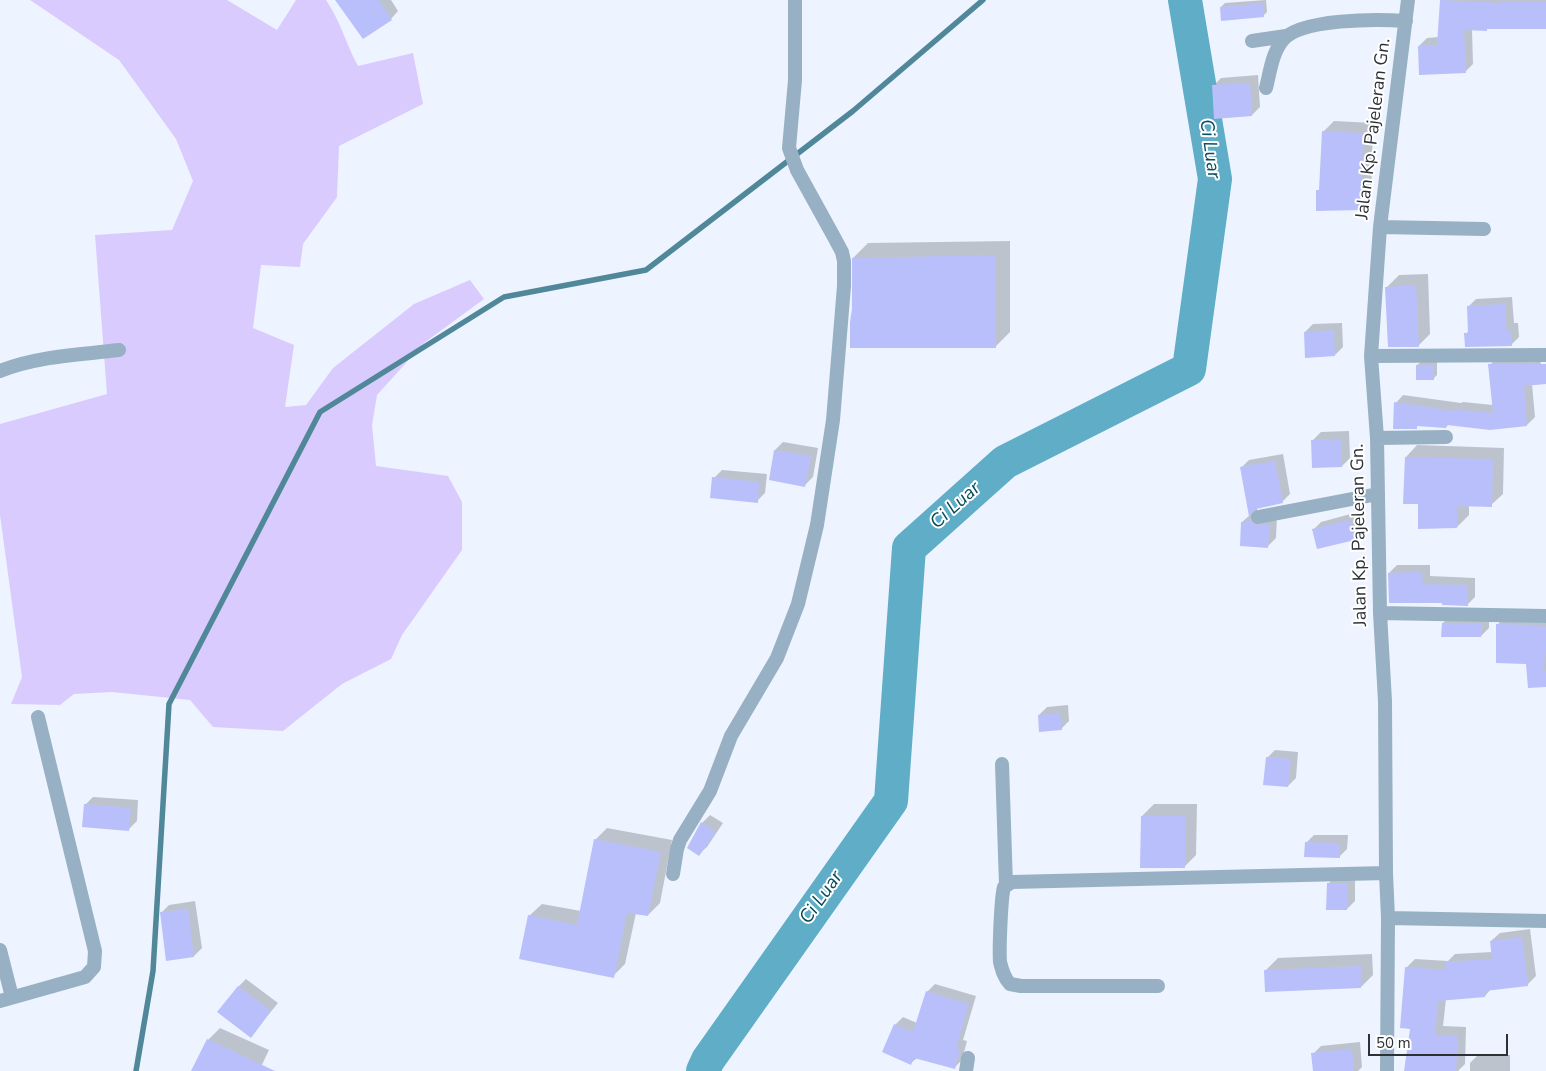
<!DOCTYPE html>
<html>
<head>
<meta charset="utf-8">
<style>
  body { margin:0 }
  #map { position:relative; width:1546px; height:1071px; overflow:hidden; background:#edf4ff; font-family:"Nunito Sans",sans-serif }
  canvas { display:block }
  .scale { position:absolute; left:1368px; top:1034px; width:140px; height:22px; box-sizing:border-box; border:2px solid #2d3035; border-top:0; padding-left:6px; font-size:15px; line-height:18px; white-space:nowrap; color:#2d3035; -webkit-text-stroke:4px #fff; paint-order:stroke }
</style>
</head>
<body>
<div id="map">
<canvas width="1546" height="1071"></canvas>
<div class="scale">50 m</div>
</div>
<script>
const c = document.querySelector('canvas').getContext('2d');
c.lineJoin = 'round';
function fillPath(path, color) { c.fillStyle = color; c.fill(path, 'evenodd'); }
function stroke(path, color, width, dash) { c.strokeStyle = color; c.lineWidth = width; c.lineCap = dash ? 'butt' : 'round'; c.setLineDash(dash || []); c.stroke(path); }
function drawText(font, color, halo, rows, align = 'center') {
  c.font = font + ' "Nunito Sans",sans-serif'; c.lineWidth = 4; c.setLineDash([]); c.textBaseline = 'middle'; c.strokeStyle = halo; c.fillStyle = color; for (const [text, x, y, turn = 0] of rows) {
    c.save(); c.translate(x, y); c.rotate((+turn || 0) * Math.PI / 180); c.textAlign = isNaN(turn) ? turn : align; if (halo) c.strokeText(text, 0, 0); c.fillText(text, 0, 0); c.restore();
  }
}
fillPath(new Path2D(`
  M 30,0 L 227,0 L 277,30 L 296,0 L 326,0 C 340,20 346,44 358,66 L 413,53 L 423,104 L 339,146 L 337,197 L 303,244 L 300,267 L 261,265 L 253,328 L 294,345 L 285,407 L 306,405 L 333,368 L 414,304 L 470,280 L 484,299 L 424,343 L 377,395 L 372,425 L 376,466 L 448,476 L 462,502 L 462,550 L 402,635 L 391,659 L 342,684 L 283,731 L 213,727 L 190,700 L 112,692 L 74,694 L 60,705 L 11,704 L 22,677 L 0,515 L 0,424 L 107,394 L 95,235 L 172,230 L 193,181 L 176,139 L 119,60 Z`), '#dacbff');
fillPath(new Path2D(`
  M 336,0 L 391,0 L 398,11 L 391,19 Z
  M 1266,0 L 1267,12 L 1263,16 L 1221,7 L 1225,3 Z
  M 1441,0 L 1546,0 L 1546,28 L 1489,27 L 1486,30 L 1472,29 L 1473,64 L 1465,72 L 1419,46 L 1427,38 L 1439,37 Z
  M 1258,75 L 1260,107 L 1252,115 L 1213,86 L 1221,78 Z
  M 1334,121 L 1373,123 L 1371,198 L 1360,209 L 1318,191 L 1321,188 L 1323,132 Z
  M 1010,241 L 1010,332 L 995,347 L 853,258 L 868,243 Z
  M 1428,274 L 1430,334 L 1418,346 L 1387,287 L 1399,275 Z
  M 1512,297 L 1514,323 L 1518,323 L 1519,337 L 1511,345 L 1466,334 L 1469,330 L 1468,307 L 1476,299 Z
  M 1342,323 L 1343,347 L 1335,355 L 1305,332 L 1313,324 Z
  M 1540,356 L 1542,376 L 1532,384 L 1535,417 L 1527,425 L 1449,424 L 1446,427 L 1419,425 L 1416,427 L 1396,403 L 1403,395 L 1461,403 L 1463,402 L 1493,405 L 1490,365 L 1498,357 Z
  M 1437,361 L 1437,375 L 1433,379 L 1417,365 L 1421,362 Z
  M 1349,431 L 1350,458 L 1342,466 L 1313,440 L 1321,432 Z
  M 783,442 L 818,448 L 813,477 L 805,485 L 775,450 Z
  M 1417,445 L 1504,448 L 1503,494 L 1491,505 L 1469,505 L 1469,515 L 1457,527 L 1419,503 L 1406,457 Z
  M 1283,454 L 1290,494 L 1282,502 L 1257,507 L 1257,511 L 1277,516 L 1276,538 L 1268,546 L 1242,522 L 1250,515 L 1241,468 L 1249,460 Z
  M 722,470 L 767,474 L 765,493 L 757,501 L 714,478 Z
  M 1358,512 L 1363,531 L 1355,539 L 1318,548 L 1313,530 L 1321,522 Z
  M 1397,565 L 1430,565 L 1430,576 L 1475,578 L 1475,597 L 1467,605 L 1443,602 L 1389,573 Z
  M 1451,615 L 1489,616 L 1489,628 L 1481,636 L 1443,623 Z
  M 1504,618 L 1546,619 L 1546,686 L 1497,625 Z
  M 1068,705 L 1069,721 L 1061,729 L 1039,715 L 1047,707 Z
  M 1275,750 L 1298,752 L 1296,778 L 1288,786 L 1267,758 Z
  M 93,797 L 138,800 L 137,821 L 129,829 L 85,805 Z
  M 1154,804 L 1197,804 L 1196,855 L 1184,867 L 1142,816 Z
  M 710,815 L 723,823 L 707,847 L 699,854 L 688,847 L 702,823 Z
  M 607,828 L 672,840 L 660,903 L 648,915 L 636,913 L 625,964 L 613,976 L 529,916 L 542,904 L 581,911 L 595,840 Z
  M 1314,835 L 1348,835 L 1347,849 L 1339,857 L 1306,843 Z
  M 1355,875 L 1355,901 L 1347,909 L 1328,884 L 1336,876 Z
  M 195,901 L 202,948 L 194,956 L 161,913 L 169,905 Z
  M 1530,929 L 1536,976 L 1527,985 L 1491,989 L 1485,996 L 1446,999 L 1443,1026 L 1466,1027 L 1465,1064 L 1458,1071 L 1405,1071 L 1412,1028 L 1406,968 L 1415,959 L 1448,961 L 1455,954 L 1492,952 L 1491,941 L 1500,933 Z
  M 1372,954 L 1373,975 L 1361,987 L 1266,970 L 1278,958 Z
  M 246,979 L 278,1003 L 251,1036 L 238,987 Z
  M 935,984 L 976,996 L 963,1040 L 967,1041 L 962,1060 L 954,1068 L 917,1058 L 911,1063 L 895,1025 L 903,1017 L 917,1023 L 927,992 Z
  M 220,1028 L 269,1050 L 259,1071 L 193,1071 L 208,1040 Z
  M 1360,1042 L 1362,1067 L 1358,1071 L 1314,1071 L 1313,1054 L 1321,1046 Z
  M 1478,1055 L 1510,1055 L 1510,1071 L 1470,1071 L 1470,1063 Z`), '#0003');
stroke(new Path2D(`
  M 136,1071 L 153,971 L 169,704 L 320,412 L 504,297 L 646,270 L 853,111 L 983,0`), '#50889a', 5.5);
stroke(new Path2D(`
  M 703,1071 L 708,1060 L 891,801 L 909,548 L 1005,462 L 1189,369 L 1215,179 L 1185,0`), '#5fadc6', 34);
fillPath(new Path2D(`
  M 335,0 L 379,0 L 392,20 L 363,39 Z
  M 1440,0 L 1500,3 L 1500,1 L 1546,1 L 1546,29 L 1487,29 L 1487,31 L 1464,30 L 1466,73 L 1419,75 L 1418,46 L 1437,45 Z
  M 1263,3 L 1264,17 L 1221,21 L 1220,7 Z
  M 1250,83 L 1252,116 L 1214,119 L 1212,85 Z
  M 1322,131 L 1363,133 L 1361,210 L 1316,211 L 1316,190 L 1319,190 Z
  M 996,255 L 996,348 L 850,348 L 850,322 L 852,309 L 852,258 Z
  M 1416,285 L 1419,347 L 1388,347 L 1385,287 Z
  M 1505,304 L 1506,330 L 1510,330 L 1512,346 L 1465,347 L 1464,333 L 1468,333 L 1467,306 Z
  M 1334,330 L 1335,356 L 1305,358 L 1304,332 Z
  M 1488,364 L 1546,364 L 1546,384 L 1524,386 L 1527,426 L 1490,430 L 1447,425 L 1446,428 L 1417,426 L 1417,429 L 1393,429 L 1394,402 L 1454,411 L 1454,409 L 1493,413 Z
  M 1416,365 L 1434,365 L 1434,380 L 1416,380 Z
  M 1342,439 L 1342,467 L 1312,468 L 1311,440 Z
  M 774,450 L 811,456 L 805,487 L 769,480 Z
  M 1405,457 L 1493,459 L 1492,507 L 1457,506 L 1457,528 L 1418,529 L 1418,504 L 1403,504 Z
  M 1275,461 L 1283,503 L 1256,509 L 1250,515 L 1250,519 L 1255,525 L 1270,524 L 1268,548 L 1240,546 L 1241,522 L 1250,522 L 1240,467 Z
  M 712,477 L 759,482 L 758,503 L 710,498 Z
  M 1350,520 L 1355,540 L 1317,549 L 1312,529 Z
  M 1422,572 L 1423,584 L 1468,585 L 1468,606 L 1442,605 L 1442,603 L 1389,603 L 1388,573 Z
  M 1442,623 L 1482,624 L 1481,637 L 1441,637 Z
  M 1496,624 L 1531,625 L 1546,627 L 1546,648 L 1543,671 L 1546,671 L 1546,687 L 1528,688 L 1526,664 L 1496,663 Z
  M 1060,713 L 1062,730 L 1039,732 L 1038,715 Z
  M 1266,757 L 1291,759 L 1288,787 L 1263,785 Z
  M 84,804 L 131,808 L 129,831 L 82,827 Z
  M 1141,816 L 1185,816 L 1185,868 L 1140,868 Z
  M 701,822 L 716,832 L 699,856 L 687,848 Z
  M 594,839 L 661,852 L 648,916 L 627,913 L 614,978 L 519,959 L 528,915 L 577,925 Z
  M 1305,842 L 1340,843 L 1340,858 L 1304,857 Z
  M 1327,883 L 1348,883 L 1347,910 L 1326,910 Z
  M 188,909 L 194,957 L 166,961 L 160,912 Z
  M 1522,937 L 1528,986 L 1485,991 L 1485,997 L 1438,1001 L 1435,1035 L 1458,1036 L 1456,1071 L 1404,1071 L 1410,1029 L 1400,1028 L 1405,967 L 1445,970 L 1445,962 L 1492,959 L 1490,941 Z
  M 1361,966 L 1361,988 L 1265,992 L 1264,970 Z
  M 238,986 L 271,1011 L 251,1038 L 217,1012 Z
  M 926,991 L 969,1004 L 956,1048 L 960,1049 L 955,1069 L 914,1058 L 911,1065 L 882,1052 L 894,1024 L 913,1032 Z
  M 207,1039 L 237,1053 L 275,1071 L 191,1071 Z
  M 1352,1049 L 1354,1071 L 1313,1071 L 1311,1053 Z`), '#b8bffb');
stroke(new Path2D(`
  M 1252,41 L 1286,36
  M 1266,88 C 1270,72 1272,54 1282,41 C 1299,18 1379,19 1406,21
  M 1380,227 L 1484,229
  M 1371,356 L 1546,355
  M 0,371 C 37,356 79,355 119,350
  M 1377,438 L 1446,437
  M 1258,517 L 1378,494
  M 1380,613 L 1546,616
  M 1002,764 L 1006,885
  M 673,874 L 677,849 L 680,840 L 710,791 L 731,736 L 777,658 L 798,604 L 817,525 L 833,420 L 844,286 L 844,261 L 842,252 L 834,237 L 797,170 L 789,148 L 795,80 L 795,0
  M 1388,918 L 1546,921
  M 0,950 L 12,997
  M 1158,986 L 1021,986 L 1010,984 C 1004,978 1002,970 1000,962 C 999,950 1001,897 1004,887 L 1012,882 L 1386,873
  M 0,1001 L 85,977 L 94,967 L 95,951 L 38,717
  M 966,1071 L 968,1058
  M 1387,1071 L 1388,918 L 1386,873 L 1385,701 L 1380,613 L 1377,438 L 1371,356 L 1380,227 L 1408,0`), '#98b0c3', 14);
drawText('18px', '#2d3035', '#fff', [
  ["Jalan Kp. Pajeleran Gn.",1374,129,-83],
  ["Jalan Kp. Pajeleran Gn.",1360,535,-91]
]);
drawText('italic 19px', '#044c5e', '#fff', [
  ["Ci Luar",1209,149,82],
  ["Ci Luar",956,506,-42],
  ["Ci Luar",822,898,-55]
]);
</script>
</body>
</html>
